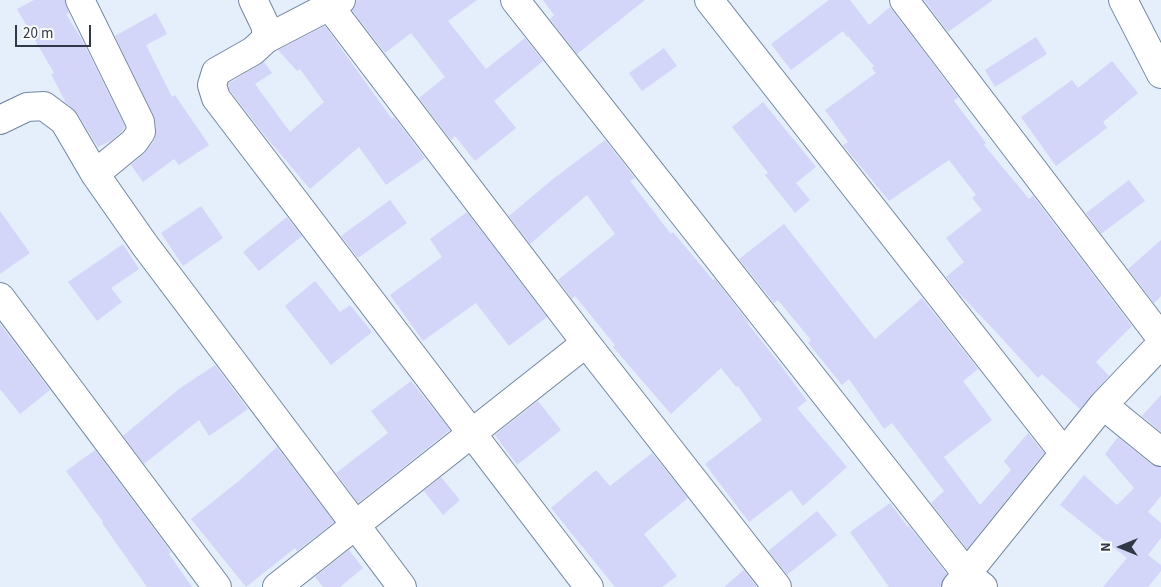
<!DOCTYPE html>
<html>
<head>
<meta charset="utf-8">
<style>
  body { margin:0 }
  #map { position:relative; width:1161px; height:587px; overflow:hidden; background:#e5eefb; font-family:"Source Sans 3",sans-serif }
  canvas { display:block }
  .north { position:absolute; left:1096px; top:522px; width:50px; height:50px; -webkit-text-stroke:4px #fbfbfb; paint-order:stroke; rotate:270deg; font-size:14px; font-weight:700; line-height:20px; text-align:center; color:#303945 }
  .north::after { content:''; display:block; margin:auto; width:18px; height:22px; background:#303945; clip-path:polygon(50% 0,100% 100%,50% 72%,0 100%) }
  .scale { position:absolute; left:15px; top:25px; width:76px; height:22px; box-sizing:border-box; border:2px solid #303945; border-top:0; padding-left:6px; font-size:15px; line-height:18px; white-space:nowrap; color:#303945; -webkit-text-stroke:4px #fbfbfb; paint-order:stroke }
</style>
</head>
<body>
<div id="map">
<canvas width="1161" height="587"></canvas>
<div class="north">N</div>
<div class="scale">20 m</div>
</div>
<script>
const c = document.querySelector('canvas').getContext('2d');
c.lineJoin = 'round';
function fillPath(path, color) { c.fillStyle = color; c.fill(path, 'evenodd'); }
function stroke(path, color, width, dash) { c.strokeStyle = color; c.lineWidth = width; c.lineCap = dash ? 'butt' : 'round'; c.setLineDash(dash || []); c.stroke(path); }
fillPath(new Path2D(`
  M 34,0 L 65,0 L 69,13 L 66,14 L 82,40 L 125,126 L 122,131 L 112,140 L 98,147 L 77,113 L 66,103 L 51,74 L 54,73 L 17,9 Z
  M 357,0 L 477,0 L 448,21 L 486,69 L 525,38 L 543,61 L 494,101 L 516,128 L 475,161 L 455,136 L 451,140 L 419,98 L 445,77 L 411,33 L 385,53 L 352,10 Z
  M 543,0 L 645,0 L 577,54 L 550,19 L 554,15 Z
  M 829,0 L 850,0 L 869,25 L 890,7 L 958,97 L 954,101 L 986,143 L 984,145 L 1029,199 L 1033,196 L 1132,326 L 1096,362 L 1109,376 L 1080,409 L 1042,374 L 1038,378 L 996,332 L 958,292 L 946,277 L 964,262 L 946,238 L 982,210 L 972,198 L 976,195 L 949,160 L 889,201 L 843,145 L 848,142 L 825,110 L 876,73 L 872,68 L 874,66 L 848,36 L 847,37 L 843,31 L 791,70 L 771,44 Z
  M 924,0 L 993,0 L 948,32 Z
  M 156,13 L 167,34 L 146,45 L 172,97 L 175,95 L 209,145 L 179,165 L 174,159 L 143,182 L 131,165 L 144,154 L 154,141 L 156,131 L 155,120 L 115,36 Z
  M 325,26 L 392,119 L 394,117 L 425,158 L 386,185 L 359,147 L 310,189 L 261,131 L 229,89 L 229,83 L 264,62 L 272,73 L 255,84 L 290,132 L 324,102 L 300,69 L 297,71 L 278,50 Z
  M 1036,37 L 1047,54 L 995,87 L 985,70 Z
  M 664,48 L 677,66 L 642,91 L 629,73 Z
  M 1112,61 L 1138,93 L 1103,122 L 1107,128 L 1056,166 L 1021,117 L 1072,80 L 1078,88 Z
  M 763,102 L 816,167 L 796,183 L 810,200 L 795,213 L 765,175 L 768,173 L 732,127 Z
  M 605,140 L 635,178 L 630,181 L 671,234 L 673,232 L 713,280 L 715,279 L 749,323 L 748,324 L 780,364 L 807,401 L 797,408 L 847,467 L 803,506 L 791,490 L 749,522 L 705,464 L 762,420 L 738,386 L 736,387 L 721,368 L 671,414 L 613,347 L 615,345 L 575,296 L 572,299 L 558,280 L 615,234 L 587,195 L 530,244 L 509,216 L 553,179 Z
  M 1129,180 L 1145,201 L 1101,234 L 1086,213 Z
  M 390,200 L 407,223 L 358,258 L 341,236 Z
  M 201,206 L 223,238 L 183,266 L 161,233 Z
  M 0,211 L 30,253 L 0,274 Z
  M 467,212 L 547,317 L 509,346 L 476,303 L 423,341 L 390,295 L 442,257 L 430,239 Z
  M 287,217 L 302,236 L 259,271 L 243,252 Z
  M 784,224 L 875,339 L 922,298 L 978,369 L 963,381 L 992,420 L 944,457 L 980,505 L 1011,470 L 1004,461 L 1028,433 L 1044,453 L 967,549 L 931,503 L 944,491 L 892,423 L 884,429 L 849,379 L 842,385 L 808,343 L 811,340 L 778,300 L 774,303 L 739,259 Z
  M 1161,240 L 1161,296 L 1154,303 L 1128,269 Z
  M 123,244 L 139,269 L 111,288 L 122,302 L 97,321 L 68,282 Z
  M 315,281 L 340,312 L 350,305 L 372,332 L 331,365 L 285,306 Z
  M 0,324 L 50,390 L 20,414 L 0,389 Z
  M 215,365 L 248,409 L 209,436 L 199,420 L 144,464 L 123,436 L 179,389 Z
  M 411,381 L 450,430 L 358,503 L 336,473 L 388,433 L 371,411 Z
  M 1161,395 L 1161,432 L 1142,416 Z
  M 538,401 L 561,430 L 517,465 L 495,435 Z
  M 1118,437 L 1151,464 L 1161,467 L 1161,496 L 1148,512 L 1161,523 L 1161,538 L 1148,555 L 1161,565 L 1161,571 L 1148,587 L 1103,587 L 1127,558 L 1060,505 L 1084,475 L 1117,505 L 1134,488 L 1105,454 Z
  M 277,447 L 334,522 L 297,551 L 295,548 L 246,587 L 191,519 L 240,480 Z
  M 95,450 L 171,552 L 169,554 L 192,587 L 147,587 L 102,523 L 103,522 L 66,471 Z
  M 652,453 L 688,498 L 644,534 L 677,576 L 662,587 L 615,587 L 551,508 L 596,470 L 610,486 Z
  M 441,477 L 460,500 L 443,515 L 424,491 Z
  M 890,503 L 908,527 L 909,526 L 947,574 L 944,578 L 941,587 L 889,587 L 850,532 Z
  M 817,511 L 837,535 L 787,575 L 768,551 Z
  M 349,550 L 363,568 L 340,587 L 323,587 L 315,577 Z
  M 744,570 L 757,587 L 724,587 Z`), '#d3d6f8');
const minor = new Path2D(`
  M 80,0 L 140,122 L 141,132 L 134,142 L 95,174
  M 253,0 L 266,27 L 266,39 L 253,51 L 216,72 L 212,85 L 216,98 L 589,587
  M 515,0 L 967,574 L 983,587
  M 709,0 L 1064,453
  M 904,0 L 1161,338
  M 1123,0 L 1161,74
  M 330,7 L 586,343 L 777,587
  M 266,39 L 341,0
  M 0,120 L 27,107 L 44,106 L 64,121 L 95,174 L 144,244 L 402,587
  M 0,297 L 217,587
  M 1103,405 L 1161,452
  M 277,587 L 586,343
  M 956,587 L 1103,405 L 1161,344`);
stroke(minor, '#7186a2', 30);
stroke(minor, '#fff', 28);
</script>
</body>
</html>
